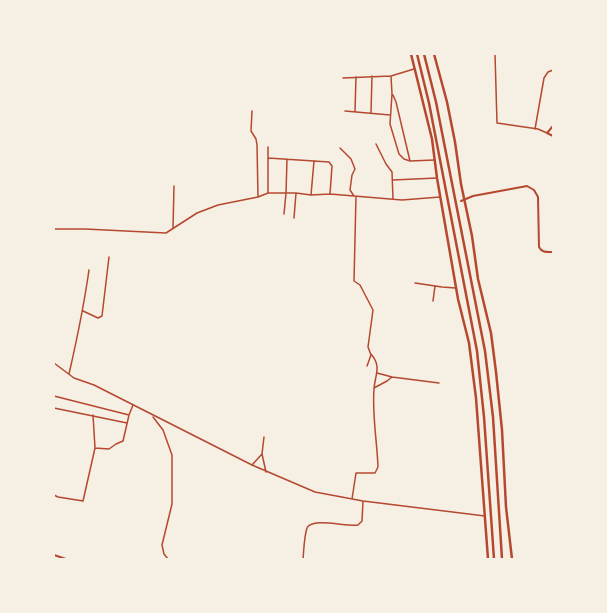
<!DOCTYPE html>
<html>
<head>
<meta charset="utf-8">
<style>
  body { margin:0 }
  #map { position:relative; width:607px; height:613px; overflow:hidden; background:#f6efe4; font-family:"Fira Sans Condensed",sans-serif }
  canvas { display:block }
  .frame { position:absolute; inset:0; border:55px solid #f6efe4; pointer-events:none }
</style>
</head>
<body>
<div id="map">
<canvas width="607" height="613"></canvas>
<div class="frame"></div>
</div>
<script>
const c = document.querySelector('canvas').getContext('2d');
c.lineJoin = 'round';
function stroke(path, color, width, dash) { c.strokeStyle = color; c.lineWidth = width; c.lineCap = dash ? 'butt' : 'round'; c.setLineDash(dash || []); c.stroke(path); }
stroke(new Path2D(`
  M 495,54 L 497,123 L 538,129 L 547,133
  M 391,76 L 392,94 L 390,124 L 399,154 L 404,159 L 410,161 L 434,160
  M 343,78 L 391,76 L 414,69
  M 393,95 L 396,102 L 410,161
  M 252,111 L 251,131 L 256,139 L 257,145 L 258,197
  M 345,111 L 390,115
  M 355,111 L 356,77
  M 371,113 L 372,76
  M 535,129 L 544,78 L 548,72 L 553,70
  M 376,144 L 386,164 L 392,172 L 393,199
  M 268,147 L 268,193
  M 340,148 L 351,159 L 355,169 L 352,175 L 350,190 L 354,196
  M 268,158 L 329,162 L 332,166 L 330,194
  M 393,180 L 437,178
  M 311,195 L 314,161
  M 356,196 L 354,281 L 360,285 L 373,310 L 368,347 L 371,355 L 367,366
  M 284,214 L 286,193 L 287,159
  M 294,218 L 296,193
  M 173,228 L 174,186
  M 54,229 L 85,229 L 166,233 L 197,213 L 218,205 L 258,197 L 268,193 L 296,193 L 311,195 L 330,194 L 402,200 L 440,197
  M 415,283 L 442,287 L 456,288
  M 433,301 L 435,286
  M 83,311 L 98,318 L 102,316 L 109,257
  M 54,363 L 74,378 L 94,385 L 252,465 L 315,492 L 363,501 L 485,516
  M 377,373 L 392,377 L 439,383
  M 69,374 C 77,339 84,305 89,270
  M 374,388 L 387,381 L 392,377
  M 54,396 L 129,415
  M 54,408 L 127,423
  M 153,417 L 163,430 L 172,455 L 172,504 L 162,545 L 164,554 L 168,559
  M 264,437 L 262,454 L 266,472
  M 95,448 L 109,449 L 116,444 L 123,441 L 129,415 L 133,405
  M 252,465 L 262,454
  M 54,477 L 54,485
  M 54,495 L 58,497 L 83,501 L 95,448 L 93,415
  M 352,499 L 356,473 L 375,473 L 378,467 C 377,440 372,415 374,389 C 375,374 382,367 371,354
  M 303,559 C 304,549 304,537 307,528 C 312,517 347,527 358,525 L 362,521 L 363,501`), '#b5482f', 1.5);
stroke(new Path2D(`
  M 553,126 L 547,133 L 553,136
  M 461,201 L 473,196 L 527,186 L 534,190 L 538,197 L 539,247 C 542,253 547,252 553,252
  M 54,555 L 66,559`), '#b5482f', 2);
stroke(new Path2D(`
  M 411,54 L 432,139 L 437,178 L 458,299 L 469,343 L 476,398 L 488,559
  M 417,54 L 429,103 L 477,351 L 484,417 L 494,559
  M 424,54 L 436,102 L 485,351 L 493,417 L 502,559
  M 434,54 L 447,102 L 455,142 L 461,184 L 472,236 L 478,279 L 491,333 L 496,372 L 502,430 L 506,507 L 512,559`), '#b5482f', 2.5);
</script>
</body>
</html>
